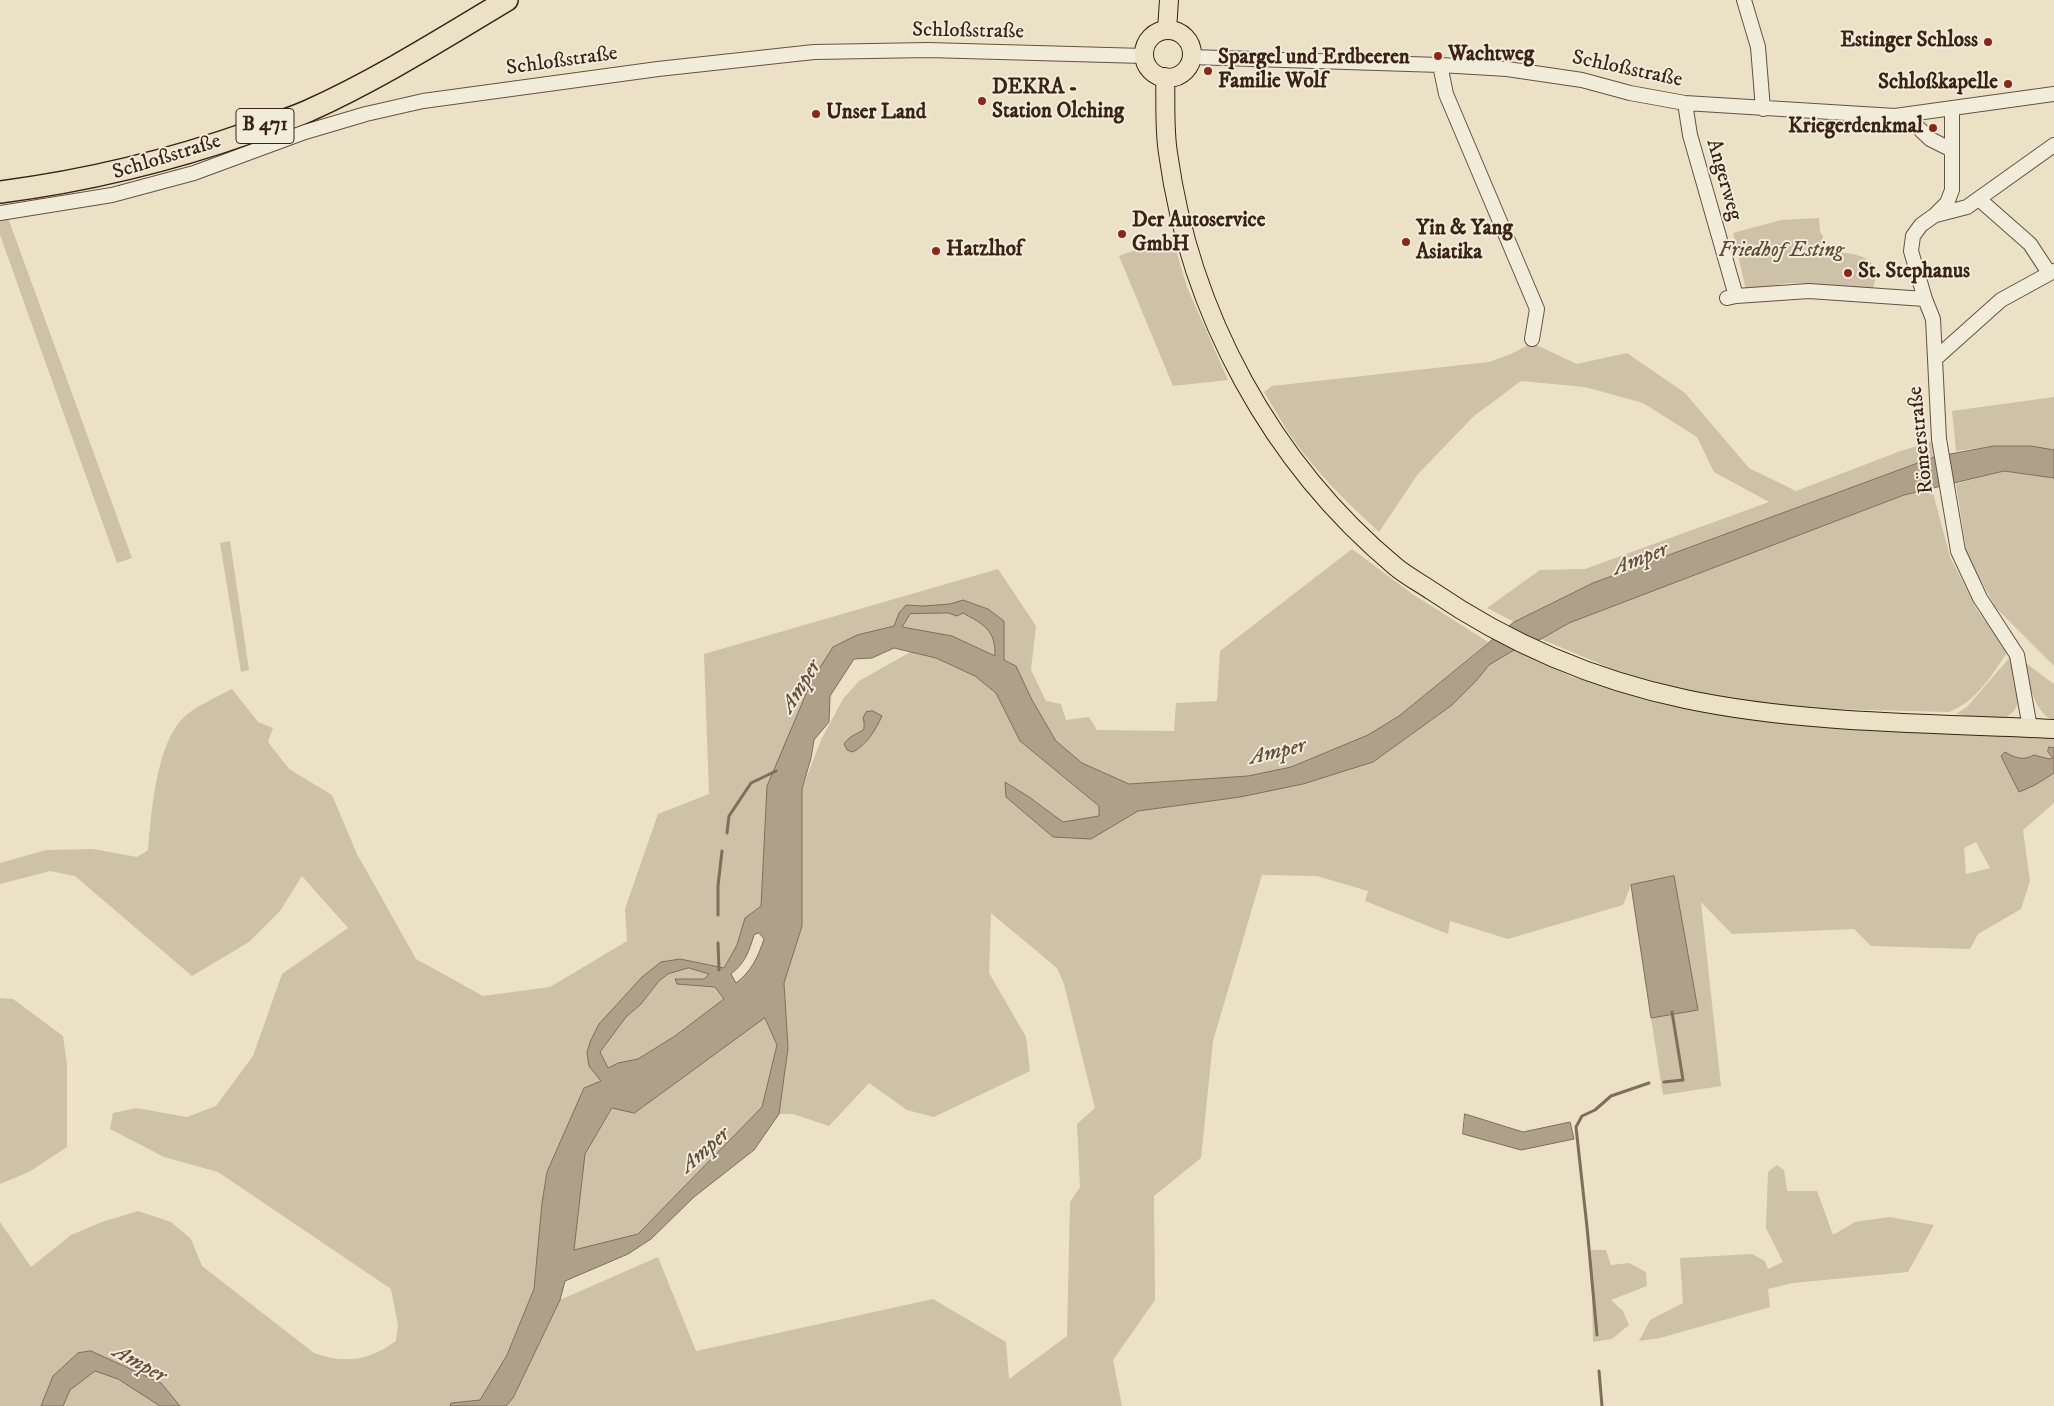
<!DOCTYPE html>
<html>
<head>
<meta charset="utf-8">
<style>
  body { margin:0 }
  canvas { display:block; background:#ebe1c6 }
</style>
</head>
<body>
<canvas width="2054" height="1406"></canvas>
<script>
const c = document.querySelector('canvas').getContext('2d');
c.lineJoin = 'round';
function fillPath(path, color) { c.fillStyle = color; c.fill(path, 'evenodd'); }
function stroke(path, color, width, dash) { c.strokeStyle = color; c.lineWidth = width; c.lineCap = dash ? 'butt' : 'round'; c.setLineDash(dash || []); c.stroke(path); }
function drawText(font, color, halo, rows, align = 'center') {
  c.font = font + ' "IM FELL DW Pica",serif'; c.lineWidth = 4; c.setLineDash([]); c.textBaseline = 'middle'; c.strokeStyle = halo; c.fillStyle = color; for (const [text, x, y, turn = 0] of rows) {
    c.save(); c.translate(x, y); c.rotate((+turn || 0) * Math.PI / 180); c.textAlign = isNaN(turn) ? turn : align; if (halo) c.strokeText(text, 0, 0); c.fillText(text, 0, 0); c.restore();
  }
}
fillPath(new Path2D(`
  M 0,218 L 8,218 L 132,558 L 117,563 L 0,235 Z
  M 1819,218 L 1820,232 L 1823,236 L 1822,251 C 1851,253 1889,253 1871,293 L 1816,284 L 1788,283 L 1746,290 L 1733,233 L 1781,220 Z
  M 1172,237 L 1187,287 L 1228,380 L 1173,386 L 1119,256 Z
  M 1532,343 L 1577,364 L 1627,353 L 1685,393 L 1749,468 L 1796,491 L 1898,452 L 1932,441 L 1934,457 L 1593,583 L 1514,622 L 1487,608 L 1540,570 L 1585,569 L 1769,502 L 1714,472 L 1697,437 L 1643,403 L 1585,387 L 1521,381 L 1474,416 L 1418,474 L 1379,532 C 1346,502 1313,469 1288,432 C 1280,419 1272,405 1264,392 L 1272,386 L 1489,362 L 1511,354 Z
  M 2054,397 L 2054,450 C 2019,443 1991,446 1956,451 L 1952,411 Z
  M 2004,471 L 2054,478 L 2054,666 L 1996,608 L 1967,555 L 1956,484 Z
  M 1932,489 L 1950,557 L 1977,610 L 2008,651 C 1992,675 1977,701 1949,712 L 1787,708 L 1706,695 L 1629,676 L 1541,639 L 1569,623 L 1904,495 Z
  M 230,541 L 249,670 L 241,672 L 220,543 Z
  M 1352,549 L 1411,593 L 1488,642 L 1399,716 L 1368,735 L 1291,767 L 1248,776 L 1129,784 L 1082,763 L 1056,741 L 1032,700 L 1016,666 L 894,626 L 857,635 L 782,754 L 767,786 L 761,906 L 745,918 L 737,945 L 724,968 L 680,959 L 620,1002 L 599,1024 L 590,1042 L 601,1081 L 584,1089 L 547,1172 L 542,1203 L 534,1289 L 507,1355 L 480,1401 L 451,1403 L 450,1406 L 0,1406 L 0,1222 L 31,1267 L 71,1235 L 102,1222 L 138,1211 L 171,1222 L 191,1239 L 202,1266 L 314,1353 C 345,1364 369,1361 396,1341 L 398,1325 L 391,1289 L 218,1172 L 164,1157 L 110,1129 L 113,1113 L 136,1108 L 187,1117 L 216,1106 L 253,1056 L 282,974 L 348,928 L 302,876 L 280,911 L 249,942 L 192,976 L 75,876 L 50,871 L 0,884 L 0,863 L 46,850 L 93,849 L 137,857 L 148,850 C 151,814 156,745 183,718 C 194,707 217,697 232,689 L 258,722 L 273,728 L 268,742 L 289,769 L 332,795 L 357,854 L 416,959 L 483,996 L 550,987 L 627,941 L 625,909 L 658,814 L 709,794 L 704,654 L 998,569 L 1036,626 L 1031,670 L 1046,701 L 1061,704 L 1066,720 L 1089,717 L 1097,730 L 1174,731 L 1176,703 L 1217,701 L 1220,651 Z
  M 1514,650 L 1572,677 L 1626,691 L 1939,733 L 2054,738 L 2054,803 L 2023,830 L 2030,881 L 2021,909 L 1978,934 L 1970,949 L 1871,946 L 1854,929 L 1732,934 L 1701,902 L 1721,1086 L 1663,1095 L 1651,1018 L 1698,1010 L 1631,885 L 1623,905 L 1508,939 L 1450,921 L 1448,934 L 1365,901 L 1368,891 L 1317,876 L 1262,875 L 1213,1041 L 1201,1158 L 1154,1196 L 1155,1300 L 1113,1360 L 1122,1406 L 506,1406 L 513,1398 L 560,1300 L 658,1257 L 696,1351 L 933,1299 L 1006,1342 L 1009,1379 L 1067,1336 L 1070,1202 L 1080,1187 L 1077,1124 L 1095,1108 L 1064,984 L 1057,968 L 991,913 L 989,973 L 1026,1037 L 1030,1071 L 934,1117 L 907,1110 L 869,1083 L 829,1126 L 793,1114 L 779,1114 L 788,1048 L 784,983 L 802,926 L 802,789 L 821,740 L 843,699 L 859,681 L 912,651 L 936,658 L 975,676 L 996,693 L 1020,741 L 1099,806 L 1099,816 L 1063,822 L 1029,797 L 1006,797 L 1053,837 L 1091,839 L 1138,811 L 1240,797 L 1303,784 L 1373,762 L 1452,705 L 1476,681 L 1489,665 ZM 1976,842 L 1990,868 L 1966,874 L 1964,848 Z
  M 2010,657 C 2015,674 2030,710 2003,718 C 1995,721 1966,715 1956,714 L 1967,707 Z
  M 2023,661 L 2054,684 L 2054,720 C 2033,714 2029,679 2023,661 Z
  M 689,968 L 710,973 L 704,979 L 715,987 L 724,999 L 675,1036 L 638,1059 L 618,1063 L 608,1068 L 600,1052 L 626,1017 L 639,1005 L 659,981 L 668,974 Z
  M 0,998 L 13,999 L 63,1036 L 67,1065 L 67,1147 L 29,1172 L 0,1184 Z
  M 765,1017 L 777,1045 L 762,1107 L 638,1234 L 574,1251 L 585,1154 L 613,1108 L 634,1112 Z
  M 1777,1165 L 1784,1170 L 1787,1191 L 1817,1191 L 1833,1235 L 1855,1222 L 1889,1217 L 1934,1225 L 1908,1272 L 1793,1283 L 1768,1289 L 1770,1307 L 1660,1338 L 1639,1341 L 1650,1320 L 1683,1303 L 1680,1258 L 1752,1254 L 1765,1261 L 1768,1269 L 1783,1262 L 1766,1228 L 1768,1172 Z
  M 1591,1250 L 1606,1250 L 1611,1265 L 1629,1263 L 1646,1272 L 1647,1286 L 1611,1300 L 1623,1311 L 1629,1325 L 1612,1339 L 1593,1342 Z`), '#cdc1a8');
const water = new Path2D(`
  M 1994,446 L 2031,446 L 2054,450 L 2054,478 L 2004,471 L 1904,495 L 1569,623 L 1541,639 L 1514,650 L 1489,665 L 1476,681 L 1452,705 L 1373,762 L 1303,784 L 1240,797 L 1138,811 L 1091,839 L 1053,837 L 1006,797 L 1005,782 L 1029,797 L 1063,822 L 1099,816 L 1099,806 L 1020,741 L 996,693 L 975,676 L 936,658 L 894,648 L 872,658 L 854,659 L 830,696 L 829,722 L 814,740 L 811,758 L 802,789 L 802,926 L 784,983 L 788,1048 L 779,1114 L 754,1150 L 694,1197 L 651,1239 L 628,1254 L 565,1281 L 560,1300 L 513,1398 L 506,1406 L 450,1406 L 451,1403 L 480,1400 L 507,1355 L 534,1289 L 542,1203 L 547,1172 L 584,1088 L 601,1081 L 589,1066 L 587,1053 L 590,1042 L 599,1024 L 642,977 L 661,962 L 680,959 L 724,968 L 737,945 L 745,918 L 761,906 L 767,786 L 812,680 L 833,647 L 857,635 L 894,626 L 899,613 L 906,605 L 923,606 L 950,604 L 963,600 L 988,609 L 1004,621 L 1004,660 L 1016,666 L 1032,700 L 1056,741 L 1082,763 L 1129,784 L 1248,776 L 1291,767 L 1368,735 L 1399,716 L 1514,622 L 1593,583 L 1934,457 ZM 948,613 L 957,616 L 963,613 C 983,624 996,630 995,656 L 952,636 L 902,627 L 910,614 ZM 759,933 L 764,939 C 758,957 751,972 736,983 L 731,974 C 745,963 749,952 754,935 ZM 689,968 L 709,974 L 704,979 L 675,979 L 677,984 L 715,987 L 724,999 L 675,1036 L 638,1059 L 618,1063 L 608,1068 L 600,1052 L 626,1017 L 641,1004 L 659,981 L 668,974 ZM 765,1018 L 777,1045 L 762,1107 L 638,1234 L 574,1250 L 585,1154 L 612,1108 L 634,1113 Z
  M 873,711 L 882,716 C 875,731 867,744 853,752 L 847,750 L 844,744 C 849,736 856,735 864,729 L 864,722 L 863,718 L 866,712 Z
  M 2049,747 L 2054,748 L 2054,773 L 2035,785 L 2019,792 L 2001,756 L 2005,752 C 2015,758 2023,761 2034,755 L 2049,759 L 2053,758 L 2048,752 Z
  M 1674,876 L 1698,1010 L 1651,1018 L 1631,885 Z
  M 1465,1114 L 1523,1132 L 1570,1122 L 1574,1139 L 1521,1150 L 1463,1134 Z
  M 91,1351 L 161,1383 L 180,1406 L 160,1406 L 118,1379 L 95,1371 L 70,1390 L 63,1406 L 41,1406 L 53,1376 L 78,1353 Z`);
fillPath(water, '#afa089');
stroke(water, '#806e5a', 1);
stroke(new Path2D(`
  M 727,833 L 729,816 L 751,783 L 776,771
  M 718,915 L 718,886 L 722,851
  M 718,943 L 719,970
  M 1664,1082 L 1683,1080 L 1672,1012
  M 1597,1335 L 1587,1227 L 1576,1127 L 1582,1116 L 1595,1110 L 1611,1096 L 1649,1083
  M 1599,1371 L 1602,1406`), '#806e5a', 3);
const minor = new Path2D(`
  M 1744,0 L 1758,47 L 1763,109
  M 1191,57 L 1440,65 L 1507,69 L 1582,80 L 1630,93 L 1685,103 L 1895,116 L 2054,94
  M 1440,65 L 1446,94 L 1537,309 L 1532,339
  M 1685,103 L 1690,135 L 1736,296
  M 1952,109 L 1952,190 L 1947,203 L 1935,215 L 1921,225 L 1913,236 L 1911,251 L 1925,299 L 1933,319 L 1939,439 L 1958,551 L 1980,598 L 2017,655 L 2030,728
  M 1905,115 L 1930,139 L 1952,150
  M 1980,200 L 2030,244 L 2049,273
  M 0,213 L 112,195 L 194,173 L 305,132 L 366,114 L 423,101 L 658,69 L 814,52 L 928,50 L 1144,56
  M 1936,215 L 1967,207 L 2054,145
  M 1727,298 L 1736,296 L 1809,291 L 1925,299
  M 1935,359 L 2001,300 L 2054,271`);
const major = new Path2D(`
  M 1167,30 L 1169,0
  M1144 54a24 24 0 1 1 48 0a24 24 0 1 1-48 0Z
  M 1165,77 C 1166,102 1164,128 1168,153 C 1190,313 1271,463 1396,567 C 1407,576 1420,583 1432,591 C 1508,643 1595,680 1685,699 C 1803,724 1933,723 2054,729`);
const highway = new Path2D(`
  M 0,192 C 86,181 169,161 251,132 C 270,125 290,119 308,111 C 377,80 442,39 507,0`);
stroke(minor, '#665240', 16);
stroke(major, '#3a2214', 20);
stroke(highway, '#3a2214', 24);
stroke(minor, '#f2ecda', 14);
stroke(major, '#ebe1c6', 18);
stroke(highway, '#ebe1c6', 21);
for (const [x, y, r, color] of [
  [1988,42,5,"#8f2418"],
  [1438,56,5,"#8f2418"],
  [1208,71,5,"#8f2418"],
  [2008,84,5,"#8f2418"],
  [982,101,5,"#8f2418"],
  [816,114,5,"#8f2418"],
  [1933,128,5,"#8f2418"],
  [1122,234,5,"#8f2418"],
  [1406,242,5,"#8f2418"],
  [936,251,5,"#8f2418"],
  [1848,273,5,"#8f2418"]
]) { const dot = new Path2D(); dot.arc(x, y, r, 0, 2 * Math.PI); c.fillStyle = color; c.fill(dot); stroke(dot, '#f2ecda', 2); }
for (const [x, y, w] of [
  [265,126,58]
]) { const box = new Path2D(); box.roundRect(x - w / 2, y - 17.5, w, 35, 4); c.fillStyle = '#f2ecda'; c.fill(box); stroke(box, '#3a2214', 1); }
drawText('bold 20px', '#3a2214', null, [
  ["B 471",265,126]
]);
drawText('21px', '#3a2214', '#f2ecda', [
  ["Schloßstraße",968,32,1],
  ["Schloßstraße",562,62,-8],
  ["Schloßstraße",1627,70,12],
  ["Schloßstraße",167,158,-17],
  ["Angerweg",1723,180,74],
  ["Römerstraße",1922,440,-96]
]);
drawText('bold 21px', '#3a2214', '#f2ecda', [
  ["Estinger Schloss",1978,42,"right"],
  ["Wachtweg",1448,56],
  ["Spargel und Erdbeeren",1218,59],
  ["Familie Wolf",1218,83],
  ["Schloßkapelle",1998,84,"right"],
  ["DEKRA -",992,89],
  ["Station Olching",992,113],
  ["Unser Land",826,114],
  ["Kriegerdenkmal",1923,128,"right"],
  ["Der Autoservice",1132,222],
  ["GmbH",1132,246],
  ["Yin & Yang",1416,230],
  ["Asiatika",1416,254],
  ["Hatzlhof",946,251],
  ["St. Stephanus",1858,273]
], 'left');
drawText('italic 21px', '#5f4a39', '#f2ecda', [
  ["Friedhof Esting",1781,252]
]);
drawText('italic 22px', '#634e3d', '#f2ecda', [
  ["Amper",1641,560,-21],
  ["Amper",802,687,-58],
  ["Amper",1278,753,-13],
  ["Amper",706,1151,-41],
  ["Amper",139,1365,29]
]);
</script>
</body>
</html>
